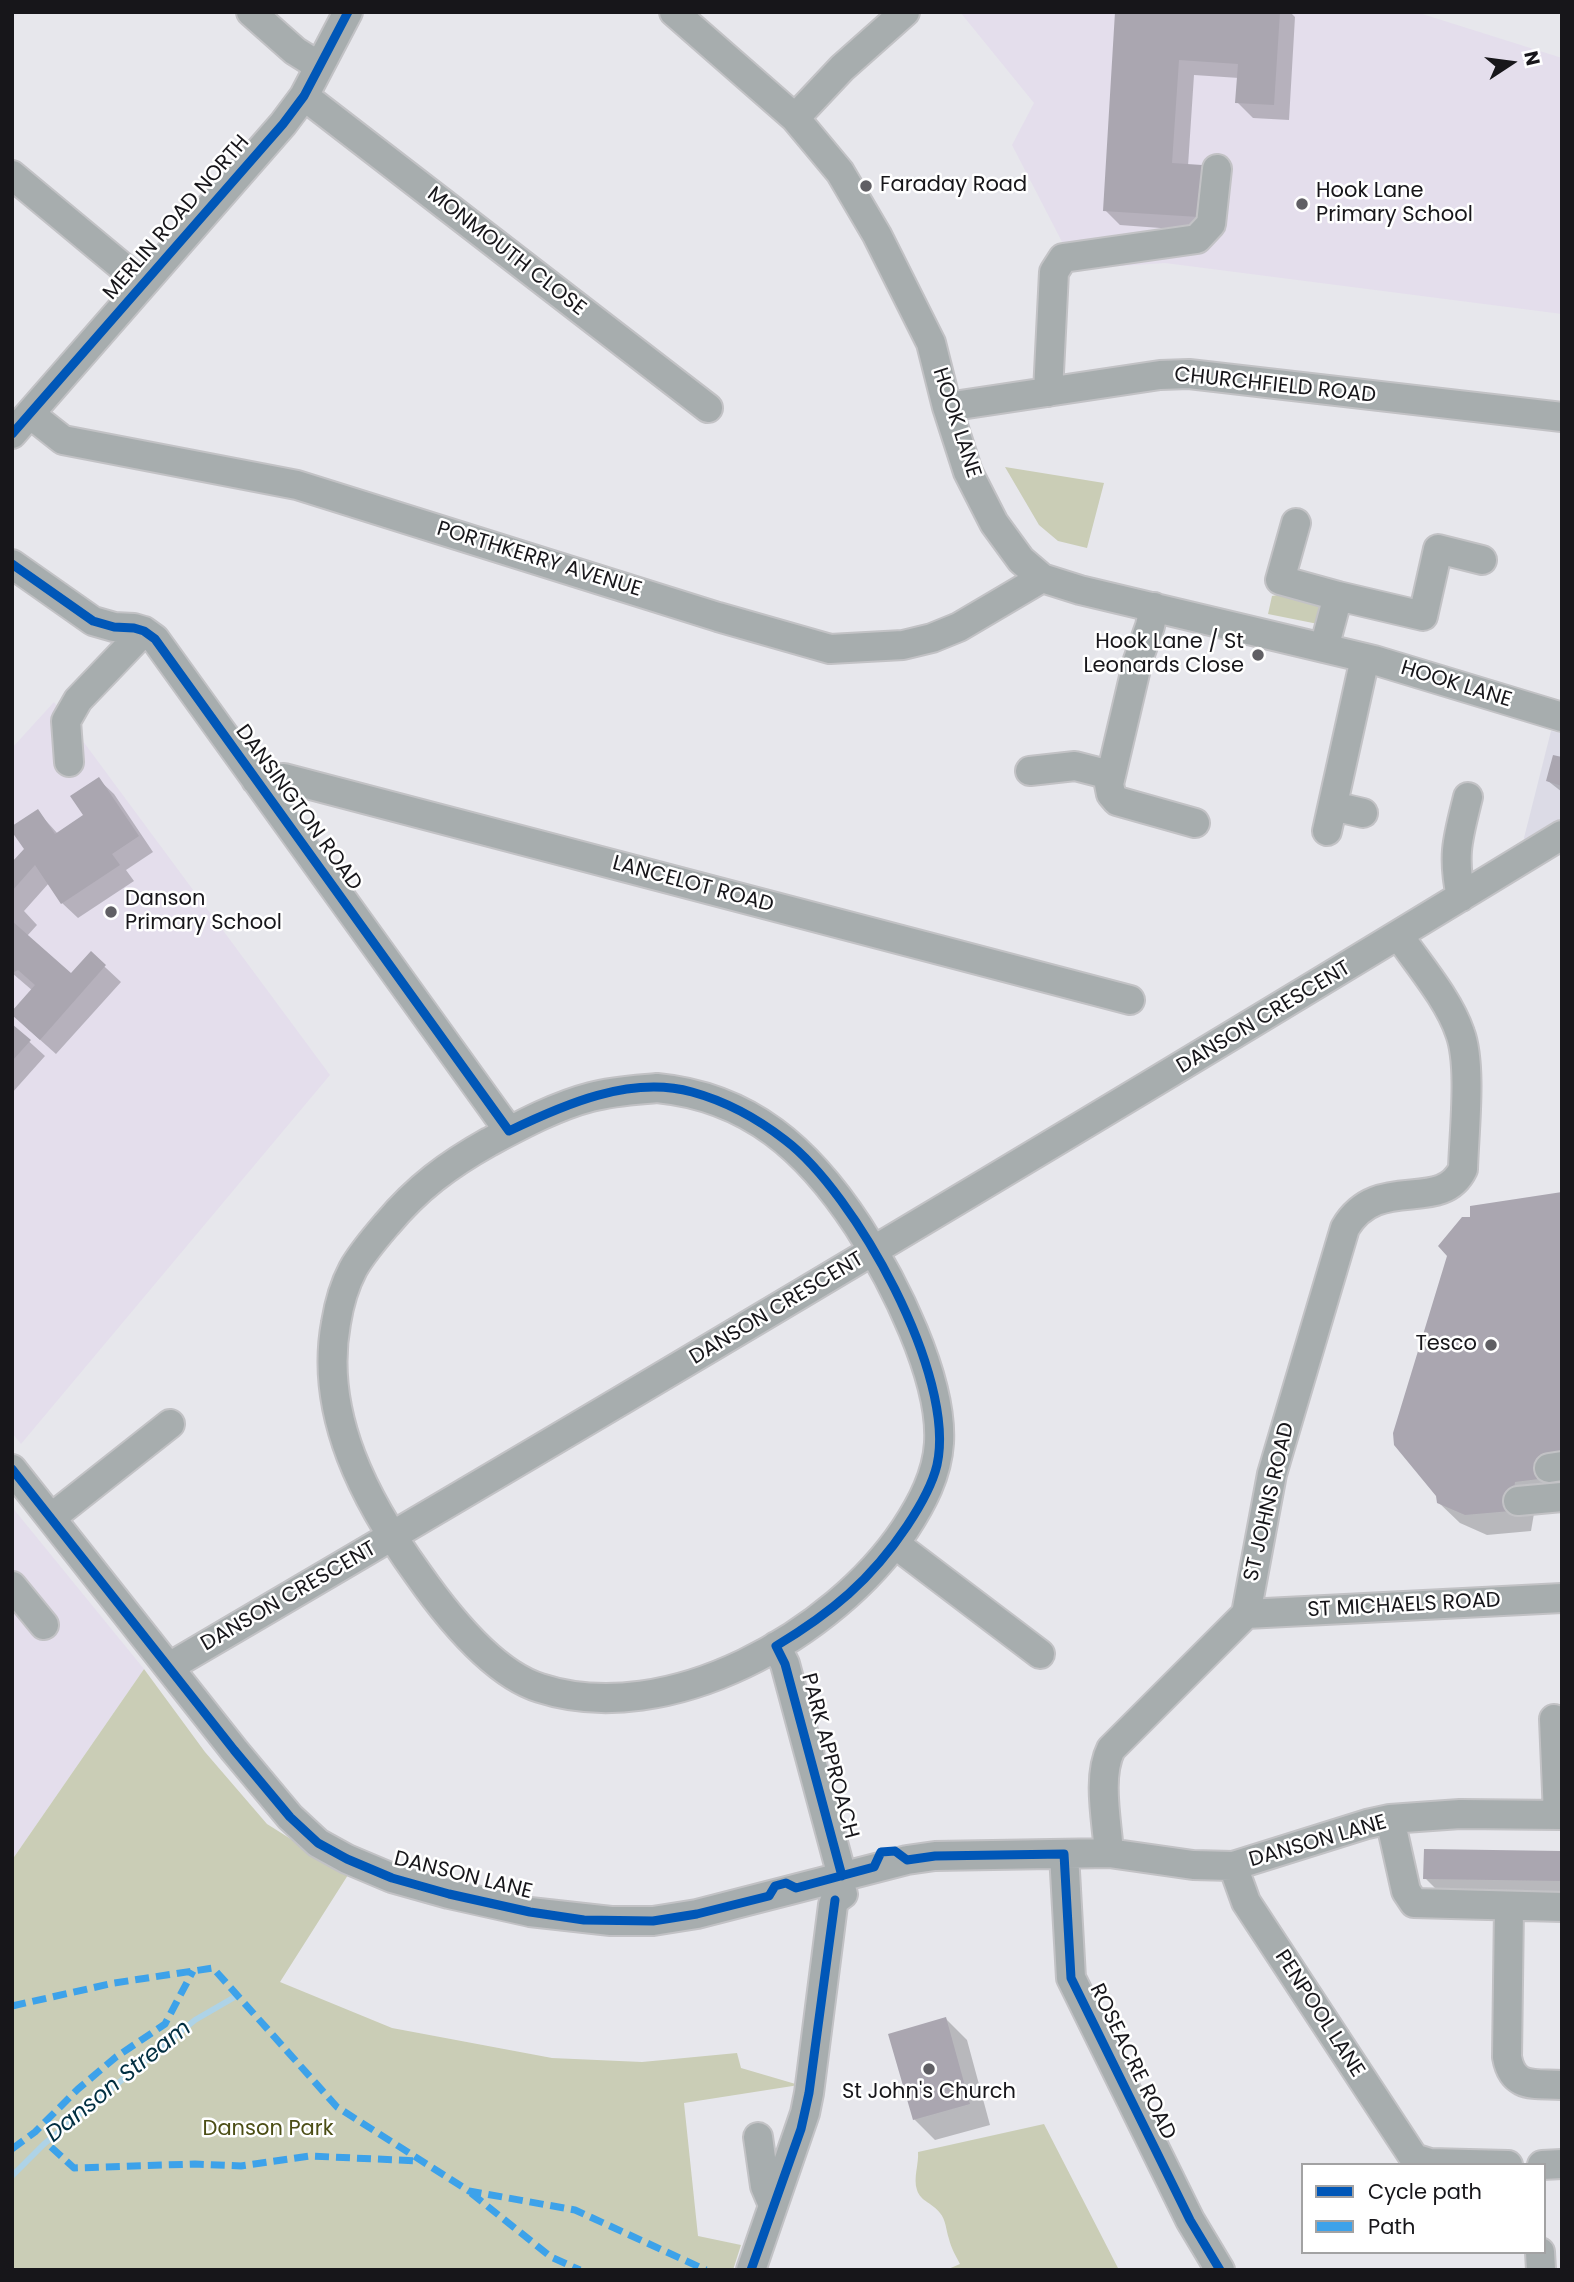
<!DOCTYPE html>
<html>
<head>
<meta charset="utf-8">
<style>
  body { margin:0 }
  #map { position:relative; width:1574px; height:2282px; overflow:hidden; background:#e7e7ec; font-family:Poppins,sans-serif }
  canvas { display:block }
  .frame { position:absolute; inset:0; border:14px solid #17161a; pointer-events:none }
  .legend { position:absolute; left:1301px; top:2163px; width:245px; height:91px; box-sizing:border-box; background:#fff; border:2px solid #a2a2a3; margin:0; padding:9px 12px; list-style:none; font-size:21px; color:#17161a }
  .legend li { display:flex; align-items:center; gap:14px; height:35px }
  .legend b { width:35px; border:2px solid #a2a2a3 }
  .north { position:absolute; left:1476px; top:28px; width:70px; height:70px; -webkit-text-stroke:5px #fff; paint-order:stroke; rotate:77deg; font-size:19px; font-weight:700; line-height:28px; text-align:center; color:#17161a }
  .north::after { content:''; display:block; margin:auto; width:24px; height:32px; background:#17161a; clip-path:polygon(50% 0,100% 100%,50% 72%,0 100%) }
</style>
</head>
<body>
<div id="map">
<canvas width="1574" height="2282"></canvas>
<div class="frame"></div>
<ul class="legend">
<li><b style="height:9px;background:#0057b8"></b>Cycle path</li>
<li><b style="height:9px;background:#3da2ea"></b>Path</li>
</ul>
<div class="north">N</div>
</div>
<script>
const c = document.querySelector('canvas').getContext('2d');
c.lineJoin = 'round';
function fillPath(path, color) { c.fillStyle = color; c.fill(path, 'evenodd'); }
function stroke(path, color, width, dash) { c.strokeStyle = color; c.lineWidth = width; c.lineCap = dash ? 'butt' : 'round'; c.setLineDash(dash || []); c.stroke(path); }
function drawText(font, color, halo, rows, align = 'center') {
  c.font = font + ' Poppins,sans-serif'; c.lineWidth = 5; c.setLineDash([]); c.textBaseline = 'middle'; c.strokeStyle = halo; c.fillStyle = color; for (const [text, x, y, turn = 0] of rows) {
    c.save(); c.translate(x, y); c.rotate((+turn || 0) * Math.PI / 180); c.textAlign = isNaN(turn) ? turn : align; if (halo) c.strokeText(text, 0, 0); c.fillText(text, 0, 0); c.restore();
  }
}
fillPath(new Path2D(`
  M 1551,731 L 1562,733 L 1562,851 L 1540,864 L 1524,838 Z`), '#dcdbe6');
fillPath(new Path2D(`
  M 960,12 L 1416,12 L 1562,58 L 1562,314 L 1165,263 L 1076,269 L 1012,145 L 1034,103 Z
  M 54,702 L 330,1075 L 21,1444 L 12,1433 L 12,748 Z
  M 12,1507 L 144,1669 L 12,1860 Z`), '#e4deec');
fillPath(new Path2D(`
  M 1005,467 L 1104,483 L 1087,548 L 1058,541 L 1039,525 Z
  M 1295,592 L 1311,599 L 1321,609 L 1318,624 L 1268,614 L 1272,596 Z
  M 144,1669 L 205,1752 L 267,1824 L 348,1875 L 280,1982 L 392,2028 L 552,2058 L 642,2062 L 737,2053 L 741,2068 L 799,2085 L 684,2103 L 698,2236 L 741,2245 L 733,2270 L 12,2270 L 12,1860 Z
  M 1044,2124 L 1119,2270 L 946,2270 L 960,2264 C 956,2256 951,2248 949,2239 C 946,2230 946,2220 940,2213 C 933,2203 921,2202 917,2190 C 913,2178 919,2164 918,2152 Z`), '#cacdb6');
fillPath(new Path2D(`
  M 1117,12 L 1290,12 L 1295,17 L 1289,120 L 1253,118 L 1237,102 L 1239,78 L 1194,75 L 1188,166 L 1202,167 L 1217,183 L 1214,232 L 1120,225 L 1105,210 Z
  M 1562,759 L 1562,792 L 1548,781 Z
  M 98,779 L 114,794 L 153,852 L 126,870 L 134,881 L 78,918 L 62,903 L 49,883 L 24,911 L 37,925 L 27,936 L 71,976 L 91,954 L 121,982 L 56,1054 L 28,1029 L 33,991 L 12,973 L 12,864 L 26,849 L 38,812 L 58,834 L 85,816 Z
  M 12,1026 L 45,1056 L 12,1093 Z
  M 1462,1219 L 1561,1477 L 1559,1499 L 1536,1502 L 1531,1531 L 1487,1535 L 1460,1523 L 1438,1502 Z
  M 1562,1853 L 1562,1901 L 1446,1899 L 1425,1878 Z
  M 946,2019 L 967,2040 L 990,2125 L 935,2140 L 914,2119 Z`), '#0003');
stroke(new Path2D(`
  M 12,2176 L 44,2144 L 195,2020 L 233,1998`), '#aed3e7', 6);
fillPath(new Path2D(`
  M 1115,12 L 1280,12 L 1274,105 L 1235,103 L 1238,64 L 1179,60 L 1172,163 L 1202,165 L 1199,217 L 1103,211 Z
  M 1553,755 L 1562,757 L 1562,786 L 1546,781 Z
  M 99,777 L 139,836 L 112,854 L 120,865 L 61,904 L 35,865 L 12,891 L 12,862 L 24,849 L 12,832 L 12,826 L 38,809 L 55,834 L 83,815 L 70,796 Z
  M 12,921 L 71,973 L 91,951 L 106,965 L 40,1040 L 12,1015 L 12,1011 L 35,985 L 18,970 L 12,973 Z
  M 12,1024 L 31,1040 L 12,1061 Z
  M 1562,1192 L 1562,1460 L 1541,1457 L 1539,1479 L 1515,1482 L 1511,1511 L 1465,1515 L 1437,1503 L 1436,1496 L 1394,1445 L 1393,1433 L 1447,1256 L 1438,1246 L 1462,1217 L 1470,1217 L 1470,1206 Z
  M 1424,1849 L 1562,1851 L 1562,1881 L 1423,1879 Z
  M 946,2017 L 970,2104 L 913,2120 L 888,2034 Z`), '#aaa6b0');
const minor = new Path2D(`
  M 251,12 L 295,51 L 319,66
  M 674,12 L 795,118 L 840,172 L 877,235 L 931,343 L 947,407 L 968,472 L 994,523 L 1021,560 L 1042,578 L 1080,590 L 1374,660 L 1562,717
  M 304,96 L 708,408
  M 795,118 L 842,68 L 905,12
  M 12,175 L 143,284
  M 1048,392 L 1054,272 L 1063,258 L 1197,239 L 1211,224 L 1217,169
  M 947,407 L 1160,375 L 1189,374 L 1562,417
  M 30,414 L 63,440 L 297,485 L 718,617 L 830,649 L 903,645 L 932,638 L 959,627 L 1042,578
  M 12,434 L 283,124 L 304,96 L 348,12
  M 1296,523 L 1280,580 L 1338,596
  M 12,564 L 93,621 L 114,627 L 134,628 L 144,631 L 155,639 L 509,1131
  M 1154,607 L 1150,626 L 1138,660 L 1109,784 L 1111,794 L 1117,801 L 1195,823
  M 1324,648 L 1338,596 L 1423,616 L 1438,549 L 1482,560
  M 69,762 L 66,721 L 78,700 L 144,631
  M 1030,771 L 1075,766 L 1110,775
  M 256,780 L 284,778 L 1130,1000
  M 1333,806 L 1363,813
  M 1327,831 L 1365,658
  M 1461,897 C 1452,854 1458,838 1468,797
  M 657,1088 C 750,1097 808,1150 858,1226 C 893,1280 943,1378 939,1443 C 937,1475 922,1503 905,1529 C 835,1634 668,1730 540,1688 C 492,1673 446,1614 418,1574 C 366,1502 319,1415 336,1323 C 339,1304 344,1286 353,1269 C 362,1253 375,1238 387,1224 C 417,1188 448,1165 489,1142 C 521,1125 556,1106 591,1097 C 613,1091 635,1090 657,1088 Z
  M 1549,1468 L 1562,1466
  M 12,1469 L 234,1750 L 290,1817 L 318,1843 L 347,1859 L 392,1878 L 449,1894 L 530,1912 L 611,1921 L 653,1921 L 697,1914 L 907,1860 L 935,1856 L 1109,1853 L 1193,1865 L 1233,1866 L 1367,1824 L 1390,1819 L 1460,1814 L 1562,1815
  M 1518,1501 L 1562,1497
  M 51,1518 L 170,1424
  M 895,1544 L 1040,1654
  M 12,1586 L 44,1625
  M 1246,1614 L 1562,1598
  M 776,1646 L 785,1664 L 842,1876
  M 169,1667 C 635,1394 1100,1117 1562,835
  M 1554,1719 L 1558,1815
  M 1390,1819 L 1406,1891 L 1414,1903 L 1562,1907
  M 1109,1853 C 1107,1822 1097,1777 1111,1749 L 1246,1614 L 1272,1474 L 1345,1228 C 1378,1172 1441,1215 1463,1169 C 1464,1133 1472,1065 1460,1033 C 1449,1000 1419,965 1399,936
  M 1064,1854 L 1071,1978 L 1190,2220 L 1220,2270
  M 1233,1866 L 1246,1902 L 1414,2158 L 1430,2163 L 1508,2165
  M 1509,1907 L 1507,2057 C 1513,2090 1535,2083 1562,2085
  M 758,2137 L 765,2186 L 773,2205
  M 1542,2165 L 1562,2164
  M 1540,2252 L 1541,2270
  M 751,2270 L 805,2113 L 809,2093 L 833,1905 L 835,1900 L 843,1894`);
stroke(minor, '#c2c2c5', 32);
stroke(minor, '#a7adae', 28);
stroke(new Path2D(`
  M 12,2006 L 114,1983 L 213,1968 L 337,2107 L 469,2191 L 575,2210 L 706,2270
  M 51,2147 L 74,2168 L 195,2164 L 241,2166 L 310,2156 L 419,2161
  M 12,2149 L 35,2132 L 78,2089 L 116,2057 L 165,2024 L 193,1971
  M 471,2193 L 551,2257 L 580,2270`), '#3da2ea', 7, [14, 7]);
stroke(new Path2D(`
  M 12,434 L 283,124 L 304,96 L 348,12
  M 12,564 L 93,621 L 114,627 L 134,628 L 144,631 L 155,639 L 509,1131 C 563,1105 630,1075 692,1092 C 725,1101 758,1119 785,1140 C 855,1193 957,1376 937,1465 C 932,1486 919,1508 907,1526 C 871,1580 831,1613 776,1646 L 785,1664 L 842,1876
  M 12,1469 L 234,1750 L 290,1817 L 318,1843 L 347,1859 L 392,1878 L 449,1894 L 530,1912 L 584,1920 L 653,1921 L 697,1914 L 769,1896 L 775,1886 L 786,1883 L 796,1888 L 874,1867 L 881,1852 L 895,1851 L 907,1860 L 935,1856 L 1064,1854 L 1071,1978 L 1190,2220 L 1220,2270
  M 751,2270 L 801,2129 L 809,2093 L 835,1900`), '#0057b8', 9);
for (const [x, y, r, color] of [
  [866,186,7,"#605f64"],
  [1302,204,7,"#605f64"],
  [1258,655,7,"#605f64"],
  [111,912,7,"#605f64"],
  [1491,1345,7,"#605f64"],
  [929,2069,7,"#605f64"]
]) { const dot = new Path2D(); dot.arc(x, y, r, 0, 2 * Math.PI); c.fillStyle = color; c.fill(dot); stroke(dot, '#fff', 2.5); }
drawText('21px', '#17161a', '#fff', [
  ["Faraday Road",880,186],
  ["Hook Lane",1316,192],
  ["Primary School",1316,216],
  ["Hook Lane / St",1244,643,"right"],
  ["Leonards Close",1244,667,"right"],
  ["Danson",125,900],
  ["Primary School",125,924],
  ["Tesco",1477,1345,"right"],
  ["St John's Church",929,2093,"center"]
], 'left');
drawText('21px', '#17161a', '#fff', [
  ["MERLIN ROAD NORTH",177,218,-49],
  ["MONMOUTH CLOSE",506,252,38],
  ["CHURCHFIELD ROAD",1275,386,6],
  ["HOOK LANE",956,423,72],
  ["PORTHKERRY AVENUE",539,560,17],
  ["HOOK LANE",1456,685,17],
  ["DANSINGTON ROAD",298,808,54],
  ["LANCELOT ROAD",693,885,15],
  ["DANSON CRESCENT",1264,1018,-31],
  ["DANSON CRESCENT",777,1309,-31],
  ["ST JOHNS ROAD",1270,1502,-77],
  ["DANSON CRESCENT",289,1597,-30],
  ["ST MICHAELS ROAD",1404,1606,-3],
  ["PARK APPROACH",829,1756,75],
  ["DANSON LANE",1318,1842,-16],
  ["DANSON LANE",463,1876,14],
  ["PENPOOL LANE",1319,2014,57],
  ["ROSEACRE ROAD",1132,2062,64]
]);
drawText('21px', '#4c4e16', '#fff', [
  ["Danson Park",268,2130]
]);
drawText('italic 23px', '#002e41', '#fff', [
  ["Danson Stream",119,2082,-39]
]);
</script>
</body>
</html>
